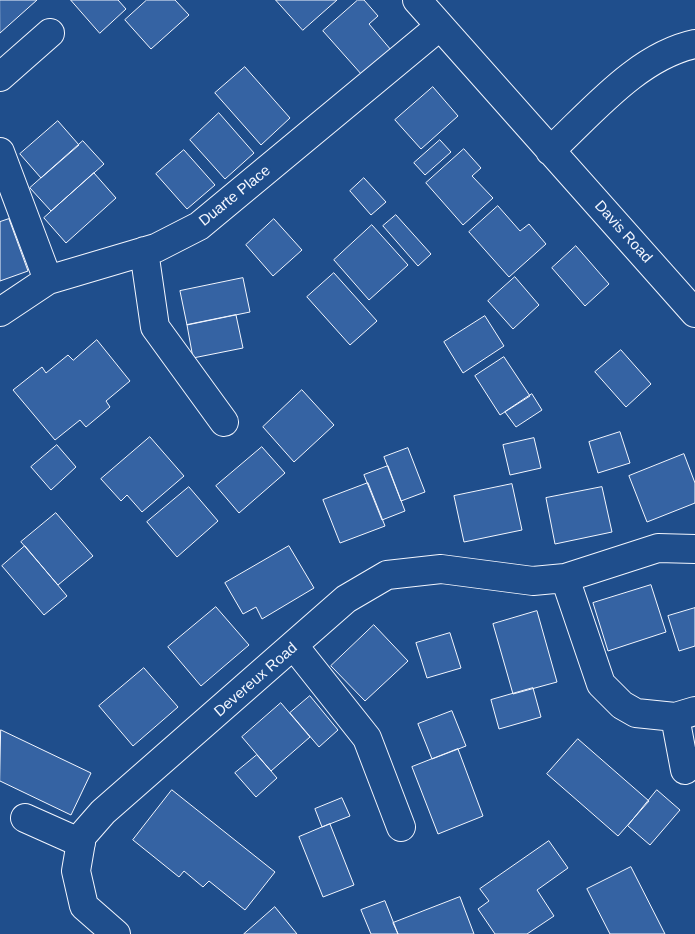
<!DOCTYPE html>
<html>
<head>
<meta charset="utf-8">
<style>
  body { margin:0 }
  canvas { display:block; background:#1f4e8c }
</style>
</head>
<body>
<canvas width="695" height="934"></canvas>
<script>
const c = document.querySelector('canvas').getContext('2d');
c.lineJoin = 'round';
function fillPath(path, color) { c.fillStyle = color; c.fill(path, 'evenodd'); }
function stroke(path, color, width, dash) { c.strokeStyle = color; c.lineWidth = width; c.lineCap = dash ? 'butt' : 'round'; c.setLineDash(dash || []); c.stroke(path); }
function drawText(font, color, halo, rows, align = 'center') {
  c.font = font + ' Helvetica,sans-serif'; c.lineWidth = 4; c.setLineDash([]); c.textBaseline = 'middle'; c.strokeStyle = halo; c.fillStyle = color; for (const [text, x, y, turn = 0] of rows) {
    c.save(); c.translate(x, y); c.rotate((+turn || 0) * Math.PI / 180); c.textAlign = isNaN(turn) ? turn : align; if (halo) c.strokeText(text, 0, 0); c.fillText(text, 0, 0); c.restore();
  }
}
const building = new Path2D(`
  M 0,0 L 37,0 L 0,33 Z
  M 71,0 L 118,0 L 126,9 L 100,33 Z
  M 147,0 L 175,0 L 189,15 L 151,49 L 125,20 Z
  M 276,0 L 337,0 L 303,30 Z
  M 358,0 L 364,0 L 378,16 L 369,24 L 391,50 L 362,75 L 323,31 Z
  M 245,67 L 290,118 L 261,145 L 215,93 Z
  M 433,87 L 458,116 L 421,149 L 395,120 Z
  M 219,113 L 254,153 L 225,179 L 190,140 Z
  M 58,121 L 79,145 L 41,178 L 20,154 Z
  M 440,140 L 451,152 L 425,175 L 414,163 Z
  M 83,141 L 104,164 L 51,211 L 30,188 Z
  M 464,149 L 481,168 L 472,176 L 493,198 L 463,225 L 426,183 Z
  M 184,150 L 215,185 L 187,209 L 156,174 Z
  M 94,173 L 116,198 L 66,243 L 44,218 Z
  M 364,178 L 386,202 L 371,215 L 350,191 Z
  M 498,206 L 520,231 L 529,224 L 546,244 L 509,277 L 469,232 Z
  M 396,215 L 431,254 L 418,266 L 383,226 Z
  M 9,219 L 28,271 L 0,281 L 0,222 Z
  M 274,219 L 302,250 L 273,276 L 246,245 Z
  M 372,225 L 408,265 L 369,300 L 334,260 Z
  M 576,246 L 609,284 L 585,306 L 552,268 Z
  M 334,273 L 377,321 L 350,345 L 307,297 Z
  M 515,277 L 539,305 L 513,329 L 488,301 Z
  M 243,278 L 250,312 L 187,325 L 180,291 Z
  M 236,315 L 243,348 L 193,358 L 187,325 Z
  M 485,316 L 504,346 L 463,373 L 444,342 Z
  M 97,340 L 130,381 L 106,401 L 110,407 L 86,427 L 80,420 L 55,440 L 13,390 L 42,367 L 46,373 L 68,355 L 73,360 Z
  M 621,350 L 651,384 L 626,407 L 595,372 Z
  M 504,357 L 530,396 L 500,415 L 475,376 Z
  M 302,390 L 334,425 L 294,462 L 263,427 Z
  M 532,394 L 542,410 L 516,427 L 505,412 Z
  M 620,432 L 630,463 L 598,473 L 589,442 Z
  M 150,437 L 184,476 L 142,512 L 127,495 L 121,501 L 101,479 Z
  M 534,438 L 541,468 L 510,475 L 503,445 Z
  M 57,445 L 76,467 L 51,490 L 31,467 Z
  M 262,447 L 285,473 L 239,513 L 216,486 Z
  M 408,448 L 425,492 L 401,501 L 384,457 Z
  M 684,454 L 695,483 L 695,503 L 647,522 L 629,476 Z
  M 388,466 L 405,511 L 382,520 L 364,475 Z
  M 368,483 L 385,526 L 340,543 L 323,500 Z
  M 512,484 L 522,530 L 464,542 L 454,496 Z
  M 189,487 L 218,521 L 177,557 L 147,522 Z
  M 602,487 L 612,532 L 555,544 L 546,498 Z
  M 56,513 L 93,556 L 58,585 L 21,542 Z
  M 25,546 L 67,596 L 44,615 L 2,566 Z
  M 289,546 L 314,588 L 262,619 L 256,607 L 243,614 L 225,583 Z
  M 651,585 L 666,632 L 608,651 L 593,603 Z
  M 216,607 L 249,645 L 201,686 L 168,647 Z
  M 695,608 L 695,646 L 679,651 L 668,616 Z
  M 537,611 L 557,682 L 513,694 L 493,624 Z
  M 374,625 L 408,661 L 365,701 L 331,666 Z
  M 450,633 L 461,668 L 427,678 L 416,643 Z
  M 144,668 L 178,707 L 133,746 L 99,706 Z
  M 533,688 L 541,717 L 499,729 L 491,700 Z
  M 310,696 L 338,730 L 319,747 L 290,713 Z
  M 281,703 L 310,737 L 271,771 L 242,737 Z
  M 452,711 L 466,746 L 432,759 L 418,724 Z
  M 1,730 L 91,773 L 71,815 L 0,781 Z
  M 578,739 L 649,801 L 618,836 L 547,774 Z
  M 458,749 L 483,816 L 438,834 L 412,767 Z
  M 257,755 L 277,778 L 256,797 L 235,773 Z
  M 172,790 L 275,872 L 245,910 L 209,881 L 203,887 L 184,871 L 179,877 L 133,840 Z
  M 657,790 L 680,810 L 650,845 L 628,826 Z
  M 342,798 L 350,816 L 322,827 L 315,809 Z
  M 330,824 L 354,885 L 323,897 L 299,837 Z
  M 549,841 L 568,868 L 537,890 L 554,916 L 527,934 L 495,934 L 478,909 L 489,901 L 480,889 Z
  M 631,867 L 665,934 L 610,934 L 587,889 Z
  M 460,897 L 474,934 L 398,934 L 393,923 Z
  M 385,901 L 398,934 L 371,934 L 361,910 Z
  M 275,907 L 297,934 L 244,934 Z`);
fillPath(building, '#3563a3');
stroke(building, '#f2f6ff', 1);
const minor = new Path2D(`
  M 417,0 L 695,313
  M 0,77 L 50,33
  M 550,151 C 592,112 638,56 695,44
  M 0,152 L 48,280
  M 144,251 L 155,327 L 224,422
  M 0,312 L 48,280 L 156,248 L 199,226 L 439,27
  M 565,578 L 601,684 L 622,705 L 636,713 L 675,717 L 695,711
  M 294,646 L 367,738 L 401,827
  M 675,717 L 685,770
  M 25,818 L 81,843
  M 116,934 L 84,906 L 76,871 L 82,836 L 103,812 L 346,599 L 387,575 L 441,569 L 533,581 L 565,578 L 658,548 L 695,549`);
stroke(minor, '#f2f6ff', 30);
stroke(minor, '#1f4e8c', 28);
drawText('15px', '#f2f6ff', '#1f4e8c', [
  ["Duarte Place",235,196,-39],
  ["Davis Road",623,232,48],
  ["Devereux Road",256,680,-41]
]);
</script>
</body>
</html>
